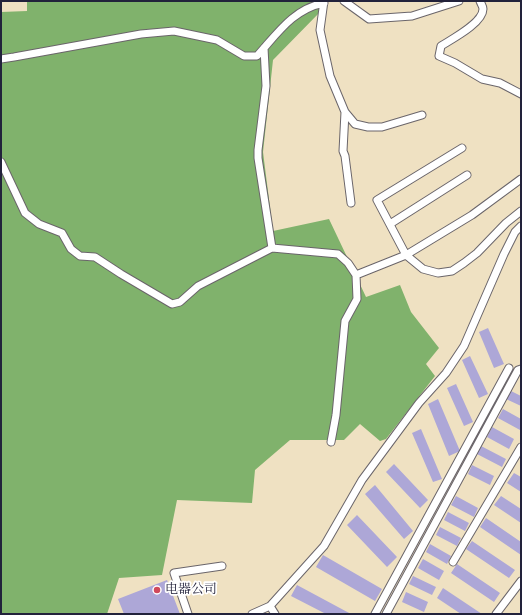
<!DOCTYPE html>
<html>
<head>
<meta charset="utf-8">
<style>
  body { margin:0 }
  #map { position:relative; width:522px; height:615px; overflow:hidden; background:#efe1c2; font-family:"Libre Bodoni",serif }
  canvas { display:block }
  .frame { position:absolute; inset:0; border:2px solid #22223b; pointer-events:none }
</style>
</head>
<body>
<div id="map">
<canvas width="522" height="615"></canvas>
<div class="frame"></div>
</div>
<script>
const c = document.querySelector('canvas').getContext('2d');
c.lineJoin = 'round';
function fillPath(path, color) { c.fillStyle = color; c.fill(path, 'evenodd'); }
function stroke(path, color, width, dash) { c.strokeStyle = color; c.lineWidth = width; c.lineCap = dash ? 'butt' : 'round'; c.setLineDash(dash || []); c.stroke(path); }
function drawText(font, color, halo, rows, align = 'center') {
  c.font = font + ' "Libre Bodoni","Noto Serif SC",serif'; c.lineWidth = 3.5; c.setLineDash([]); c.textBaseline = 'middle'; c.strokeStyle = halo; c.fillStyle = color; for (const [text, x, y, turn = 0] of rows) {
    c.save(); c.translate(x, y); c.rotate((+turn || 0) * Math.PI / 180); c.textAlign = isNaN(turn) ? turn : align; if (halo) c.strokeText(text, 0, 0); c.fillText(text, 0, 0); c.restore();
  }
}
fillPath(new Path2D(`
  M 27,1 L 316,1 L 320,12 L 273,60 L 263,152 L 273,231 L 329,219 L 366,297 L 400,285 L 411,312 L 439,348 L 426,364 L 435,376 L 386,439 L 380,441 L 360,424 L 344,440 L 290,440 L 255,470 L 252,503 L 177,500 L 162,575 L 119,578 L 107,614 L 1,614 L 1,12 L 27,11 Z`), '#80b26c');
fillPath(new Path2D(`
  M 488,328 L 504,364 L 494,368 L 479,332 Z
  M 470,356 L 488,394 L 479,398 L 462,360 Z
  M 456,384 L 473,422 L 464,426 L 447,388 Z
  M 509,390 L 521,396 L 521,406 L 506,399 Z
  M 438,399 L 460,451 L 449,456 L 428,404 Z
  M 503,409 L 521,419 L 520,430 L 498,418 Z
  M 492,427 L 514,439 L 509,449 L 487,437 Z
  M 421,429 L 442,479 L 433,482 L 412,433 Z
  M 481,446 L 506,459 L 502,467 L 477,454 Z
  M 394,464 L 428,500 L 420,508 L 386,472 Z
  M 472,465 L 494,476 L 490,485 L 468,474 Z
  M 514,473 L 521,477 L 521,492 L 507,483 Z
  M 375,485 L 413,531 L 404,539 L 365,494 Z
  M 456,496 L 478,508 L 474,517 L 451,505 Z
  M 501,496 L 521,509 L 521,523 L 494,505 Z
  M 448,512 L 469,523 L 465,531 L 444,520 Z
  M 357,515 L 397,557 L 387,567 L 347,525 Z
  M 486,518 L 521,542 L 521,555 L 480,527 Z
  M 440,527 L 461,538 L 457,546 L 436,535 Z
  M 472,541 L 515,570 L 509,578 L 466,549 Z
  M 430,544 L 451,556 L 447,564 L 426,552 Z
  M 323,555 L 382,589 L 375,601 L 316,567 Z
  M 423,559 L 444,571 L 439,580 L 418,568 Z
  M 457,564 L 500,593 L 494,602 L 451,573 Z
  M 413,576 L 436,587 L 432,595 L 409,584 Z
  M 167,580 L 180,614 L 124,614 L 118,599 Z
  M 297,585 L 351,614 L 326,614 L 291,596 Z
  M 443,588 L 482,614 L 461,614 L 437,598 Z
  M 406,592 L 428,602 L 424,612 L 402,602 Z`), '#ada7d7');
const minor = new Path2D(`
  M 324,1 L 320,30 L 330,76 L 345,112 L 355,124 L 368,127 L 382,127 L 422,115
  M 344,1 L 369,19 L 412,16 L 459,1
  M 480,1 C 481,4 483,6 483,9 C 483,23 452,39 441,46 L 439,56 L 455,63 L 482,79 L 500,83 L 521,94
  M 264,48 L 266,86 L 258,150 L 258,158 L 272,248 L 338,254 L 348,263 L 356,275 L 357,299 L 345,321 L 336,415 L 331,442
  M 1,59 L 14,57 L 141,34 L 174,31 L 217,40 L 244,56 L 257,56 C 277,34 293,9 324,3
  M 345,112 L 343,151 L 345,156 L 351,203
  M 462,148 L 377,200 L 406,255 L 423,269 L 438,273 L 452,271 L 464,263 L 477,253 L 506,223 L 521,211
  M 1,162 L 25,213 L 39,224 L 62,233 L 71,249 L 80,256 L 95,257 L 121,274 L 172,304 L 180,302 L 198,286 L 272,248
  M 390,224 L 467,175
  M 356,275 L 406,255 L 472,215 L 521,179
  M 453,562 L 521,447
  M 270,606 L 275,614
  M 188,614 L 174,573 L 222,566
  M 252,614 L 270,606 L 324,546 L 362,480 L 419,403 L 446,373 L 464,346 L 504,254 L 515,232 L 521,226
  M 375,614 L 509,368
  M 386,614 L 518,370 L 521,369
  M 496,614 L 521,581`);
stroke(minor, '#6a656a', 9);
stroke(minor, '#fff', 7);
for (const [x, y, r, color] of [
  [157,590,4,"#d1495b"]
]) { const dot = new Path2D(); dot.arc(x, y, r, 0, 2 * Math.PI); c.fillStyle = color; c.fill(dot); stroke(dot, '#fff', 1.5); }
drawText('13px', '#22223b', '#fff', [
  ["电器公司",165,590]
], 'left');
</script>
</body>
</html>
